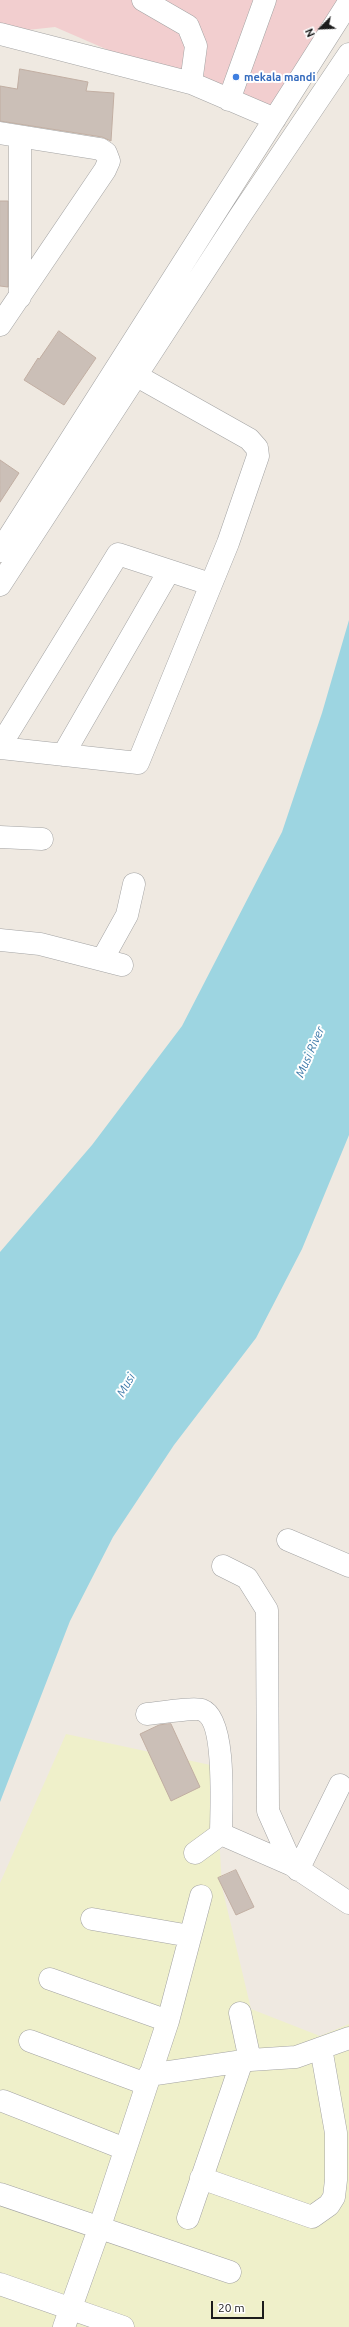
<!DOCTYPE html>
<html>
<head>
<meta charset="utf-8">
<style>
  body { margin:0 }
  #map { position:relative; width:349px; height:2327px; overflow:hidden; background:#efe9e1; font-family:Ubuntu,sans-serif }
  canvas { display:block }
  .north { position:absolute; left:301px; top:8px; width:40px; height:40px; -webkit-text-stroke:3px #fff; paint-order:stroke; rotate:246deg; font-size:11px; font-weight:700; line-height:16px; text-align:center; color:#1c1c1c }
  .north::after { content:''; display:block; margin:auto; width:14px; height:18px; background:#1c1c1c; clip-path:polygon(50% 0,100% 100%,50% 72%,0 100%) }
  .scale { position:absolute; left:211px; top:2301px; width:53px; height:18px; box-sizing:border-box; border:2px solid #1c1c1c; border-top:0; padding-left:5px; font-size:12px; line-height:14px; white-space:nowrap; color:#1c1c1c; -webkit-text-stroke:3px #fff; paint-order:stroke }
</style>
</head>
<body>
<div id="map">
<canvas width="349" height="2327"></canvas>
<div class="north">N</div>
<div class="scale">20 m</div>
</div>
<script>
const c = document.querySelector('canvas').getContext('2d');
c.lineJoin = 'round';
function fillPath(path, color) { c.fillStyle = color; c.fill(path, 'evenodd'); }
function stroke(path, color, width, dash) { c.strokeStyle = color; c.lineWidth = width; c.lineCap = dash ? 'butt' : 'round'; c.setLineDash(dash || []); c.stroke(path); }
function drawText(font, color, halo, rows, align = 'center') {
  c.font = font + ' Ubuntu,sans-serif'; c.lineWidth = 4; c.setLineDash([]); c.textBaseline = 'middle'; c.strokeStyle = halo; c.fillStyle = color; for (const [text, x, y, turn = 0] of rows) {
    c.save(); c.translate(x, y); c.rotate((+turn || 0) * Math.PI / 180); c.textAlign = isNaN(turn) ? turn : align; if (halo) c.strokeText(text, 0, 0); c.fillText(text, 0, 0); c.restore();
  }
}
fillPath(new Path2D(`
  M 0,0 L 349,0 L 274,122 L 55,27 L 0,33 Z`), '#f2cecf');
fillPath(new Path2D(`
  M 66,1734 L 215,1766 L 222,1887 L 251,2009 L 320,2036 L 349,2024 L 349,2327 L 0,2327 L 0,1883 Z`), '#eff0ca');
fillPath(new Path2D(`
  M 349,620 L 349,1135 L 302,1249 L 256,1338 L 174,1445 L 113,1537 L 70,1621 L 0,1802 L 0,1252 L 92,1145 L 182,1026 L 282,832 L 322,713 Z`), '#9dd5e1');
const building = new Path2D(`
  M 20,69 L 88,82 L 86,91 L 114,93 L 111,141 L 102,137 L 0,121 L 0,86 L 17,89 Z
  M 0,201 L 8,201 L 8,287 L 0,286 Z
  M 59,331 L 96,358 L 64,405 L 24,380 L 38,358 L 39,359 Z
  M 0,460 L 19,473 L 0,502 Z
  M 171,1724 L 200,1787 L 171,1801 L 140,1734 L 159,1725 Z
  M 236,1870 L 254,1907 L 236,1915 L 218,1878 Z`);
fillPath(building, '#cbbfb7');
stroke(building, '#c1aea2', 1);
const minor = new Path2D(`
  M 143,0 L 188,26 L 196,46 L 191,83
  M 0,34 L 191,83 L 275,119
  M 229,100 L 265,0
  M 0,133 L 100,149 L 106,153 L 109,161 L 105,170 L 0,325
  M 20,137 L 20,297
  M 0,551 L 349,2
  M 0,585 L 240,216 L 349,54
  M 0,746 L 118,554 L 210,584
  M 0,748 L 138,763 L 228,543 L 258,456 L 257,448 L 249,439 L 137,376
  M 63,755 L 169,571
  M 0,837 L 42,839
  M 0,940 L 40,944 L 122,965
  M 102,960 L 127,915 L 134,884
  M 288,1540 L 349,1566
  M 223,1566 L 247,1578 L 267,1610 L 268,1811 L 292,1865
  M 147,1714 C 158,1713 195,1707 202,1710 C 227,1719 221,1811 221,1834 L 292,1865 L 349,1903
  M 195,1853 L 221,1834
  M 298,1870 L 340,1785
  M 92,1919 L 190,1936
  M 50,1979 L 168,2021
  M 240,2013 L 250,2060 L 296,2057 L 349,2038
  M 30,2041 L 146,2084
  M 149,2075 L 250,2060
  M 3,2101 L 125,2149
  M 201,2178 L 312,2217 L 329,2205 L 334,2197 L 336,2180 L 336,2133 L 321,2048
  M 0,2194 L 230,2272
  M 188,2218 L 242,2061
  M 0,2284 L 123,2327
  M 64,2327 L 99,2229 L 168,2021 L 201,1896`);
stroke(minor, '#a3a3a3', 23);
stroke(minor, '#fff', 22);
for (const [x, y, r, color] of [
  [236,77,4,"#3f7fe0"]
]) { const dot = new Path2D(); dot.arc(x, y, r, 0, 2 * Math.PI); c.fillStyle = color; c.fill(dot); stroke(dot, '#fff', 1.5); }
drawText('bold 11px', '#366cbe', '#fff', [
  ["mekala mandi",244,77]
], 'left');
drawText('italic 12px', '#3f7bab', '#fff', [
  ["Musi River",310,1052,-66],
  ["Musi",126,1385,-60]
]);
</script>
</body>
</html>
